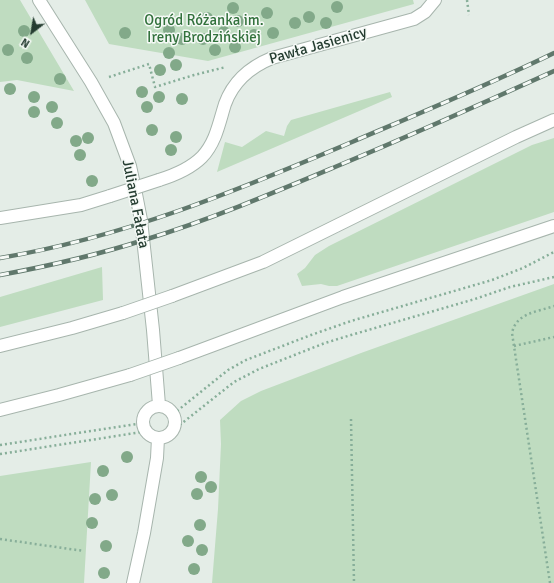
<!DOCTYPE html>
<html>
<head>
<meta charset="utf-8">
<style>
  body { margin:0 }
  #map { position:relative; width:554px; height:583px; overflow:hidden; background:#e4ede7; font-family:Signika,sans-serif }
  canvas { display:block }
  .north { position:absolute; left:12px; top:12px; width:40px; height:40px; -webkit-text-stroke:3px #f5f9f6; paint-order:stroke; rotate:211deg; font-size:11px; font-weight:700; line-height:16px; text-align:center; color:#253d31 }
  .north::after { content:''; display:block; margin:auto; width:14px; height:18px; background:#253d31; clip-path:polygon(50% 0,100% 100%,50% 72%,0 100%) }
</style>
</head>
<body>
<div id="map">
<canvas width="554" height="583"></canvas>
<div class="north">N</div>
</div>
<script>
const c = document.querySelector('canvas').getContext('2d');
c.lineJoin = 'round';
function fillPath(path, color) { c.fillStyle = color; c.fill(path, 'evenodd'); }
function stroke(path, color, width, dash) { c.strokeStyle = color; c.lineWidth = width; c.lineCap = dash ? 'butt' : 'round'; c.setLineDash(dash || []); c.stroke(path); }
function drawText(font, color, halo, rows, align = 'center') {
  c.font = font + ' Signika,sans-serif'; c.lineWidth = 3; c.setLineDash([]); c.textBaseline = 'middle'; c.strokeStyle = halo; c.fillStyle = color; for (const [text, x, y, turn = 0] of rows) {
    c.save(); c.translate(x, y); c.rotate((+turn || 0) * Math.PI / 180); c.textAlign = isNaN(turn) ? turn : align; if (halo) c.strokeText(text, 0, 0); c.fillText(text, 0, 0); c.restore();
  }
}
fillPath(new Path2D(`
  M 0,0 L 20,0 L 74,91 L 17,80 L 0,82 Z
  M 85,0 L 413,0 L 414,4 L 208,61 L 109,44 Z
  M 390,92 L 392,97 L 217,172 L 225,142 L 242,147 L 266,131 L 284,136 L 287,126 L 291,120 Z
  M 554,138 L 554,212 L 337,286 L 329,286 L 321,284 L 302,286 L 297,274 L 305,268 L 315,255 L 329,246 L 532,145 Z
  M 102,267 L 103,300 L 0,327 L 0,297 Z
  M 554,284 L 554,583 L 212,583 L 218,509 L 221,444 L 220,420 L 241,401 L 261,391 L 361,353 Z
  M 91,462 L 84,583 L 0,583 L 0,476 Z`), '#bfdcc0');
const minor = new Path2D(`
  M 39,0 L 91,82 L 114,123 L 130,166 L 135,189 L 141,220 L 153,330 L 159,405
  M 159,180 C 175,175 190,169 202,157 C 216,142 219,123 225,104 C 233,82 250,67 272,58 L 414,19 L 425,12 L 435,0
  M 0,218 L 81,205 L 110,196
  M 172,296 L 263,262 L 516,137 L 554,120
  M 0,346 L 72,328 L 123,313
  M 179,358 L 343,297 L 554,226
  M143 422a16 16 0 1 1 32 0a16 16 0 1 1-32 0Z
  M 0,410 L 59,395 L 130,375
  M 133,583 L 144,533 L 157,458 L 158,438`);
stroke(minor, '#a7b5ad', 14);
stroke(new Path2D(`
  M 467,0 L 469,15
  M 109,77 L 149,64 L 155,87 L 194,75 L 226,67
  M 514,346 L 554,337
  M 177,411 L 228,370 L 246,360 L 311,335 L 351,321 L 492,280 L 523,268 L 554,252
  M 351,419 L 354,583
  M 175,427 L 181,424 L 234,382 L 259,369 L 325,343 L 351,335 L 475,299 L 510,287 L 554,277
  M 0,445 L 143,423
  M 0,454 L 142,432
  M 0,539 L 84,551
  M 550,583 L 512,333 C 516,313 537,312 554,306`), '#87ae99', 2.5, [2, 3]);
stroke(minor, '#fff', 12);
const rail = new Path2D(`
  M 0,258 C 125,237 236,191 352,142 C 420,113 488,85 554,53
  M 0,275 C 49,266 97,255 144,240 C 209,220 273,193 335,167 C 409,136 481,104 554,71`);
stroke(rail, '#60786c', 4.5);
stroke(rail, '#f5f9f6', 3, [9]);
const minorBridge = new Path2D(`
  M 110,196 L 159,180
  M 123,313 L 172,296
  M 130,375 L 179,358`);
stroke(minorBridge, '#a7b5ad', 14, []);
stroke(minorBridge, '#fff', 12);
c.fillStyle = '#82a989';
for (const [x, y] of [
  [337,7],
  [233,8],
  [267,13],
  [309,17],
  [207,18],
  [238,21],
  [295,23],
  [326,23],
  [169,30],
  [24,31],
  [224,32],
  [125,33],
  [273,33],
  [254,35],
  [182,39],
  [203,39],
  [235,47],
  [8,50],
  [215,50],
  [169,53],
  [27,58],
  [176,65],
  [160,70],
  [60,79],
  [10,89],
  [142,92],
  [34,97],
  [159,97],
  [182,99],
  [52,107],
  [147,107],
  [34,112],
  [57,123],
  [152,130],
  [176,137],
  [88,138],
  [76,141],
  [171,150],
  [80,155],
  [92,181],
  [127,457],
  [103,471],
  [201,477],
  [211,487],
  [197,494],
  [112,495],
  [95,499],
  [92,523],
  [200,525],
  [188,541],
  [106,546],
  [202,550],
  [194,569],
  [104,573]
]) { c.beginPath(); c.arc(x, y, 6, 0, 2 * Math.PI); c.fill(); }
drawText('15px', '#32713c', '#f5f9f6', [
  ["Ogród Różanka im.",204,21],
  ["Ireny Brodzińskiej",204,38]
]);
drawText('15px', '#253d31', '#f5f9f6', [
  ["Pawła Jasienicy",318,46,-16],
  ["Juliana Fałata",135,204,79]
]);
</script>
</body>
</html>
